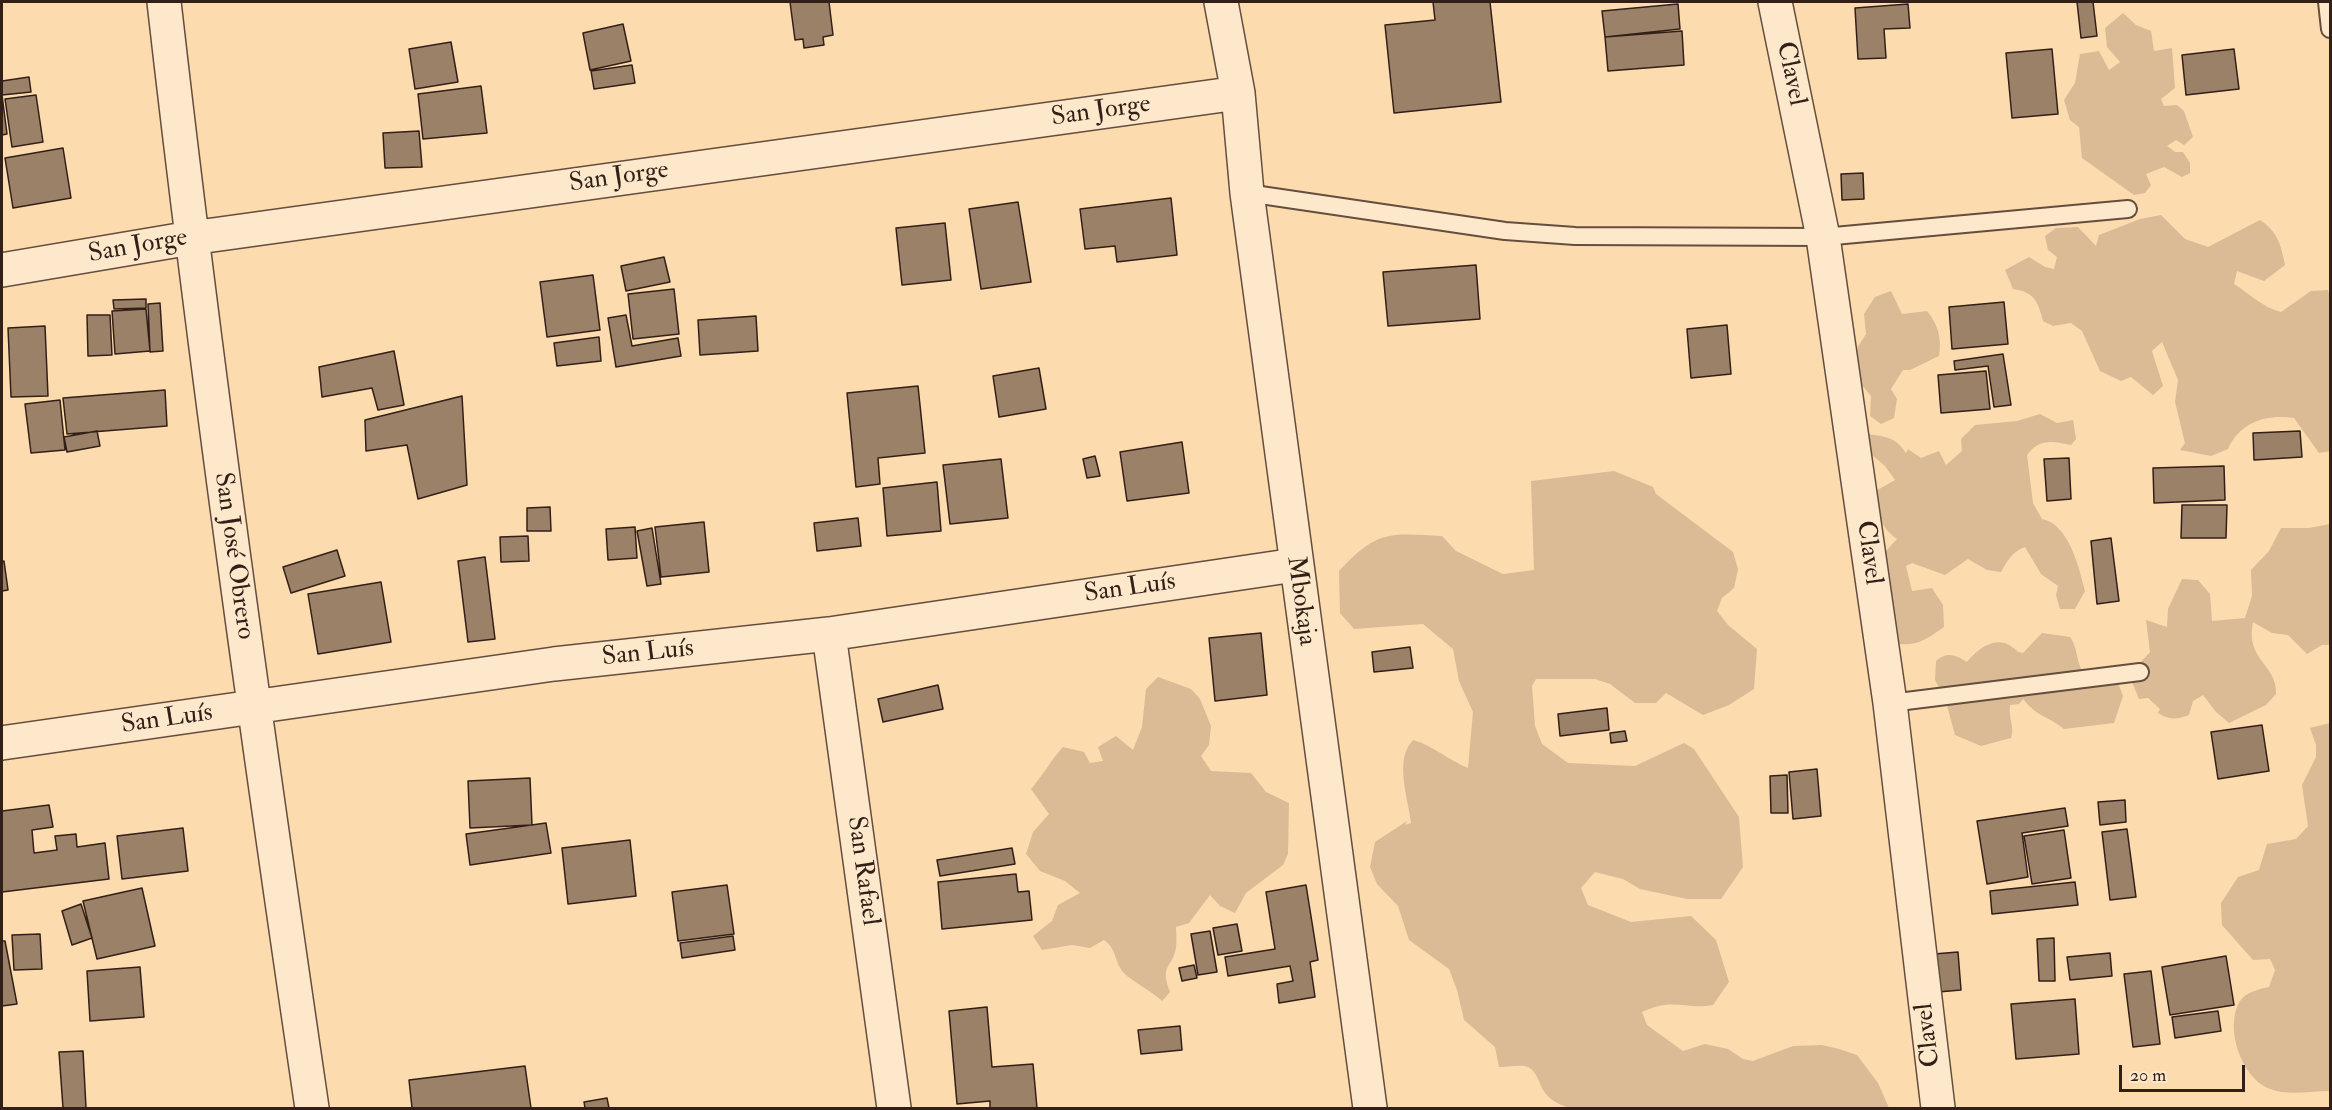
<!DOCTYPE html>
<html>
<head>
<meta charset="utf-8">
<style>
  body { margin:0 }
  #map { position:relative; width:2332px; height:1110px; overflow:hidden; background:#fcdbaf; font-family:"IM FELL Double Pica",serif }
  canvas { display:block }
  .frame { position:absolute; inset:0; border:3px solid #321f18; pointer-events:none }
  .scale { position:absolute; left:2119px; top:1065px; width:126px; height:27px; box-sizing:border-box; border:3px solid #321f18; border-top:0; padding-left:8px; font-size:18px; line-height:21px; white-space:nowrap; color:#321f18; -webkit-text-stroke:4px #fde8cb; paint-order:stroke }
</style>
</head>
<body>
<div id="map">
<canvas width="2332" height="1110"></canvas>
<div class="frame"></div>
<div class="scale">20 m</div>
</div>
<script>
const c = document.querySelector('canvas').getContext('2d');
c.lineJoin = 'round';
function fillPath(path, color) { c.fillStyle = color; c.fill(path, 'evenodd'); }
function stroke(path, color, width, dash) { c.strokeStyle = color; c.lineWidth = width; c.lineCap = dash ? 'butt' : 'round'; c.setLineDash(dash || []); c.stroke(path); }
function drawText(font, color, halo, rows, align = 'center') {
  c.font = font + ' "IM FELL Double Pica",serif'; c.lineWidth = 4.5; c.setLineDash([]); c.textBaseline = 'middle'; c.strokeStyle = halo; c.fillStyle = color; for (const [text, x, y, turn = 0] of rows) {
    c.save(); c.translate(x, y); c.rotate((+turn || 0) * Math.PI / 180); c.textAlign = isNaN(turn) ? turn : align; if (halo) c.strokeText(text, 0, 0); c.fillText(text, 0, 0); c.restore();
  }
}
fillPath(new Path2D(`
  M 2123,13 L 2136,25 L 2151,31 L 2154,51 L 2172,48 L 2175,88 L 2161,99 L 2164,106 L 2177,105 L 2184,111 L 2193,137 L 2184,145 L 2176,140 L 2167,146 L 2175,152 L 2183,152 L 2190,163 L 2190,173 L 2182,177 L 2164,167 L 2146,174 L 2151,185 L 2145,193 L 2134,195 L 2082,158 L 2079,127 L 2070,120 L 2064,100 L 2075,83 L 2080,54 L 2099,51 L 2109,70 L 2120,62 L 2107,47 L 2105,28 Z
  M 2161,215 L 2185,239 L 2208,247 L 2260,220 C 2278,232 2281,245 2285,265 L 2264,281 L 2237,271 L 2234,284 C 2250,294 2262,307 2281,312 L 2311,291 L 2328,290 L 2330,297 L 2330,451 L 2319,453 L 2294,418 C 2266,414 2240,422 2228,449 L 2211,456 L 2180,450 L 2185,443 L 2175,402 L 2178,380 L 2162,342 L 2152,351 L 2163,386 L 2153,395 L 2131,377 L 2121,381 L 2100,371 L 2082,331 L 2071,323 L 2053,326 L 2043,321 C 2038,301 2034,292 2013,289 L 2005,270 L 2029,257 L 2045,267 L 2054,269 L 2057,257 L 2048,250 L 2045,236 L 2056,228 L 2078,227 L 2096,246 L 2099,235 L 2140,219 Z
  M 1891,291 L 1902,314 L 1927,311 C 1938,324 1942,339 1939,356 L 1910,370 L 1903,370 L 1891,389 L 1897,399 L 1894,418 L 1881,424 L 1870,416 L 1871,396 L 1856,378 L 1854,353 L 1866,334 L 1864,314 L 1875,297 Z
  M 2040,414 L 2057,423 L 2073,420 L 2076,439 L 2071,445 C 2053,441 2039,438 2027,455 L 2033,503 L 2042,519 C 2069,524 2079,568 2085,591 L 2075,609 L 2060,609 L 2056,595 L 2058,586 L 2041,574 L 2025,547 C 2013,551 2007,561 2001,572 L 1987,570 L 1968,559 L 1945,575 L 1912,563 L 1906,566 L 1912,591 L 1932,588 L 1943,605 L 1944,627 C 1920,644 1912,648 1883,641 L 1875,563 L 1897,539 C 1880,527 1877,512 1874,492 L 1895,480 L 1885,466 L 1865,449 L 1866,434 C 1884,436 1896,437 1906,453 L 1908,449 L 1921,458 L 1939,451 L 1946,465 L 1962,451 L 1961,439 L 1975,425 L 2017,421 Z
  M 1614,471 L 1653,487 L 1656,494 L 1733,552 L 1738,569 L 1734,588 L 1722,598 L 1717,611 L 1728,625 L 1757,649 L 1754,689 L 1729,705 L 1703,715 L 1666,693 L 1656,703 L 1635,703 L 1610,684 L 1595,679 L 1536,679 L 1532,686 L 1535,726 L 1542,744 L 1568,763 L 1635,766 L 1684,743 L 1694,749 L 1739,817 L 1743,867 L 1721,899 L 1687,899 L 1640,889 L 1623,879 L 1595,872 L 1581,888 L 1588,905 L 1631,922 L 1691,916 L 1716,940 L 1729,982 L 1713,1005 C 1683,1010 1675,997 1642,1012 L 1647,1025 L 1683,1051 L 1705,1044 L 1728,1049 L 1743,1059 L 1753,1061 L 1793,1046 L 1822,1045 L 1839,1049 L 1857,1055 L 1878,1083 L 1889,1108 L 1571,1108 C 1534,1099 1544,1075 1528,1067 C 1521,1064 1507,1067 1499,1067 L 1495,1047 L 1464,1020 L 1457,990 L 1449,969 L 1409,940 L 1398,906 L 1377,884 L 1370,867 L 1375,842 L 1407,821 L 1405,825 L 1411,823 C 1408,797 1394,760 1413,740 C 1434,746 1448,760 1468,768 L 1473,712 L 1459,681 L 1453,649 L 1423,624 L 1354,629 L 1340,613 L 1339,571 C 1377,530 1389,533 1442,536 L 1456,551 L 1503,574 L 1534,570 L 1531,481 Z
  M 2330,524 L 2330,645 L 2322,645 L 2307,654 L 2288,635 L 2272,633 L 2253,622 C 2245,661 2277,663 2276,694 L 2266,705 L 2229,723 L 2216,712 L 2203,695 L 2193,701 L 2189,715 C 2176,720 2170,720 2158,713 L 2160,709 L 2148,698 L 2139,699 L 2129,675 L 2150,652 L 2146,620 L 2167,627 L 2168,609 L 2182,579 L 2198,580 L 2210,594 L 2212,621 L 2245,618 L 2252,596 L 2251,570 L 2269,551 L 2281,528 L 2309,528 Z
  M 2042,633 L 2070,637 C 2079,649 2075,663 2085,675 L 2116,678 L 2123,696 L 2114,723 L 2064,729 C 2047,715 2038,718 2023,699 L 2019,704 L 2010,705 C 2008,718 2015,726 2011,738 L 1981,746 L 1955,735 L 1945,698 L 1935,680 L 1936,661 C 1947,651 1956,655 1967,662 C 1976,651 1995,634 2012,647 C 2017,650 2016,652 2023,653 Z
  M 1158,677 L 1191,689 L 1200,699 L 1211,726 L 1209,745 L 1201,756 L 1211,771 L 1251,773 L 1266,792 L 1289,803 L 1288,854 L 1283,865 L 1246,893 L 1235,913 L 1220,906 L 1210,895 L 1189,923 L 1176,927 C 1176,933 1177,941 1176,947 C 1173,969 1159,963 1170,992 L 1162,1001 C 1152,991 1128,979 1123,972 C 1114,961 1117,949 1104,940 L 1090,948 L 1072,945 L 1042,950 L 1033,936 L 1052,921 L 1058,905 L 1080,893 L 1065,881 L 1040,871 L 1026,854 L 1033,832 L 1049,814 L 1031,789 C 1043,775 1051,760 1063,747 L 1084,752 L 1090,763 L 1103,761 L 1098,747 L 1116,736 L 1133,750 L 1142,727 L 1146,689 Z
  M 2330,723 L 2330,1091 C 2312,1091 2288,1096 2270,1089 C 2241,1078 2224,1027 2240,1001 C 2246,992 2259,989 2269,987 L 2275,970 L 2270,959 L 2253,960 L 2222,925 L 2221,903 L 2238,877 L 2259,870 L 2267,844 L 2296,839 L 2308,826 L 2302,785 L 2316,757 L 2316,745 L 2310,728 Z`), '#dabb95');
const building = new Path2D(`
  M 790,2 L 829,2 L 833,35 L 823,37 L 824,45 L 804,48 L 803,39 L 795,40 Z
  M 1433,2 L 1490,2 L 1501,102 L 1394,113 L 1385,25 L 1435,20 Z
  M 2077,2 L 2093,2 L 2097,36 L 2081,38 Z
  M 1678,4 L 1680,29 L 1605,37 L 1602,11 Z
  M 1908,4 L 1910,28 L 1884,29 L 1886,58 L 1858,59 L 1855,8 Z
  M 623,24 L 631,61 L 590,70 L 583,33 Z
  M 1682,31 L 1684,65 L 1608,71 L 1605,37 Z
  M 451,42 L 458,82 L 415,89 L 409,49 Z
  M 2052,49 L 2058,114 L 2012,118 L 2006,53 Z
  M 2234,49 L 2239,89 L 2186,95 L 2182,55 Z
  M 632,65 L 635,83 L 594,89 L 591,71 Z
  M 29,77 L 31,92 L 2,95 L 7,134 L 2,135 L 2,81 Z
  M 481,86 L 487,133 L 423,139 L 418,94 Z
  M 36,95 L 43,142 L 12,147 L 5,99 Z
  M 419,131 L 422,167 L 385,168 L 383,133 Z
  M 63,148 L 71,198 L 13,208 L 5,158 Z
  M 1863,173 L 1864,199 L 1842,200 L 1841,174 Z
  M 1171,198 L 1177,255 L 1117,262 L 1115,246 L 1085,249 L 1080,209 Z
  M 1018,202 L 1031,282 L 981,289 L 969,209 Z
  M 945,223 L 951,280 L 902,285 L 896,228 Z
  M 664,257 L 670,282 L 626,291 L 621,266 Z
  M 1476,265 L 1480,319 L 1388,326 L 1383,272 Z
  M 593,275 L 600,330 L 547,337 L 540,282 Z
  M 674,289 L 679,334 L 633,339 L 628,294 Z
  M 146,299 L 146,308 L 114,309 L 113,300 Z
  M 2004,302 L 2008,344 L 1952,349 L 1949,307 Z
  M 160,303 L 163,351 L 150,352 L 148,304 Z
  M 146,309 L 150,351 L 115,354 L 112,311 Z
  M 87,315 L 110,315 L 112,355 L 88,356 Z
  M 626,315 L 632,346 L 678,338 L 681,356 L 616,367 L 608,318 Z
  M 756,316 L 758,351 L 700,355 L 698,320 Z
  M 1727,325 L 1731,374 L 1691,378 L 1687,329 Z
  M 45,326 L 48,396 L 11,397 L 8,328 Z
  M 599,337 L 601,361 L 557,366 L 554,343 Z
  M 394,351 L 404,405 L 378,410 L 372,388 L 322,397 L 319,367 Z
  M 2003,354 L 2011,405 L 1994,407 L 1988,366 L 1955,370 L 1954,361 Z
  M 1039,368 L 1046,409 L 999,417 L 993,376 Z
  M 1986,371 L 1990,409 L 1941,413 L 1938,375 Z
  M 918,386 L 925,453 L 878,458 L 880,484 L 856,487 L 847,393 Z
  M 165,390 L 167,426 L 67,434 L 63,398 Z
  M 462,396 L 467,485 L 418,499 L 407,445 L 366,451 L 365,420 Z
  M 60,400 L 65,450 L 31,453 L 25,404 Z
  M 97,431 L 100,446 L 67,452 L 64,437 Z
  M 2300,431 L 2302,457 L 2254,460 L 2253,433 Z
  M 1182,442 L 1189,493 L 1127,501 L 1120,452 Z
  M 1095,456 L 1100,476 L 1087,478 L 1083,459 Z
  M 2069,458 L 2071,499 L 2047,501 L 2044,459 Z
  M 1001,459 L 1008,518 L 950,524 L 943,465 Z
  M 2224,466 L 2225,500 L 2154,503 L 2153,468 Z
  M 937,482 L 941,531 L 887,536 L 883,488 Z
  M 2182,505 L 2227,505 L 2226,538 L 2181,538 Z
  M 550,507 L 551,531 L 527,531 L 527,508 Z
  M 858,518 L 861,546 L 817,551 L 814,523 Z
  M 704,522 L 709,572 L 661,577 L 655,527 Z
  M 635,527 L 637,558 L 608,560 L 606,529 Z
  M 652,528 L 661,584 L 647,586 L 637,531 Z
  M 528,536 L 529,561 L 501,562 L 500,537 Z
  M 2111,538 L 2119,601 L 2097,604 L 2091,541 Z
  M 337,550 L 345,576 L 291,593 L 283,567 Z
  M 485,557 L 495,639 L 468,642 L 458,561 Z
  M 4,561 L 8,590 L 2,591 L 2,562 Z
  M 381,582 L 391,642 L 318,654 L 308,594 Z
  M 1261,633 L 1267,695 L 1215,701 L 1209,638 Z
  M 1410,647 L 1413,668 L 1374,672 L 1372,652 Z
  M 938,685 L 943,709 L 883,722 L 878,699 Z
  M 1607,708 L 1609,730 L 1560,736 L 1558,714 Z
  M 2262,725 L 2269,771 L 2218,779 L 2211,732 Z
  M 1625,731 L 1627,741 L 1611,743 L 1610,733 Z
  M 1817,769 L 1821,816 L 1793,819 L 1789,772 Z
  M 1787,775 L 1788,813 L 1771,813 L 1770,776 Z
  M 530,778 L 532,825 L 470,828 L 468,781 Z
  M 2125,800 L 2126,822 L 2100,825 L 2098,802 Z
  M 49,805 L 53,827 L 32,830 L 34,853 L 57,850 L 55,836 L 76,834 L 77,847 L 105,843 L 109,879 L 2,892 L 2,811 Z
  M 2065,808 L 2068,826 L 2022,833 L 2028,877 L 1987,884 L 1977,821 Z
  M 546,823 L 551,853 L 470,865 L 466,834 Z
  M 183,828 L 188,871 L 122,879 L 117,836 Z
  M 2127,829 L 2136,897 L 2110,900 L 2102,832 Z
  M 2064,830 L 2071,878 L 2032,884 L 2024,836 Z
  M 630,840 L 636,896 L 568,904 L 562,848 Z
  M 1012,848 L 1015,864 L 940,876 L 937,860 Z
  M 1016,874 L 1018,892 L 1029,891 L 1032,920 L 942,929 L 938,882 Z
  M 2075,882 L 2078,905 L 1992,914 L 1990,891 Z
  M 727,885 L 734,934 L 678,941 L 672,892 Z
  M 1306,885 L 1318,960 L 1310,962 L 1315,997 L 1279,1003 L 1277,984 L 1293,981 L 1290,966 L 1228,976 L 1225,957 L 1275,949 L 1266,892 Z
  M 142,888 L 155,946 L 97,959 L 83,901 Z
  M 81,904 L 92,938 L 72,945 L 62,911 Z
  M 1237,924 L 1242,951 L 1218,955 L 1213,928 Z
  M 1210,931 L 1217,972 L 1198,975 L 1191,934 Z
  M 40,934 L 42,969 L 14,970 L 12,935 Z
  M 733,936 L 735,950 L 682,958 L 680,943 Z
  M 2054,938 L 2055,981 L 2039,981 L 2037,939 Z
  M 2,941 L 5,941 L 17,1004 L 2,1006 Z
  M 1958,952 L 1961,990 L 1938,992 L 1934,954 Z
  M 2110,953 L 2112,976 L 2070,980 L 2067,957 Z
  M 2226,956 L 2234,1005 L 2170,1015 L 2162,967 Z
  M 1194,965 L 1197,978 L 1182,981 L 1179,968 Z
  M 140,967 L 144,1017 L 90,1021 L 87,971 Z
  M 2151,971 L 2160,1044 L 2133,1047 L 2124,974 Z
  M 2075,999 L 2079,1054 L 2016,1059 L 2011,1004 Z
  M 987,1007 L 992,1067 L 1033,1064 L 1037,1108 L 990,1108 L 990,1101 L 957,1104 L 949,1011 Z
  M 2218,1011 L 2221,1031 L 2175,1038 L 2172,1017 Z
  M 1180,1026 L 1182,1050 L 1141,1054 L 1138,1030 Z
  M 83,1051 L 86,1108 L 63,1108 L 59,1052 Z
  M 525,1066 L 531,1108 L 412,1108 L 409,1080 Z
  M 607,1098 L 609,1108 L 585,1108 L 584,1102 Z`);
fillPath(building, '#9b8167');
stroke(building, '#321f18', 1.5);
const lane = new Path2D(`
  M 2327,2 L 2330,29
  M 1247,193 L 1505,231 L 1575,236 L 1823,237 L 2128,209
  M 1890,703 L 2140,672`);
const street = new Path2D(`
  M 164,2 C 206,371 258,740 312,1108
  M 1221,2 L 1238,93 L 1247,193 L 1370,1108
  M 1775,2 L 1823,237 L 1890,703 L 1938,1108
  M 2,270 L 191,238 L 1238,93
  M 829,634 L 894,1108
  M 2,743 L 554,664 L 829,634 L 1295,565`);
stroke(lane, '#644e3e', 20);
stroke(street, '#644e3e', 36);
stroke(lane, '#fde8cb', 16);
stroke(street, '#fde8cb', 33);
drawText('26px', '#321f18', '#fde8cb', [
  ["Clavel",1790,74,78],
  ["San Jorge",1101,112,-8],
  ["San Jorge",619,178,-8],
  ["San Jorge",138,247,-10],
  ["Clavel",1868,553,82],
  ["San José Obrero",233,556,82],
  ["San Luís",1130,589,-8],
  ["Mbokaja",1300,601,82],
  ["San Luís",648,654,-6],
  ["San Luís",167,720,-8],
  ["San Rafael",862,871,82],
  ["Clavel",1929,1035,-97]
]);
</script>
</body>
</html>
